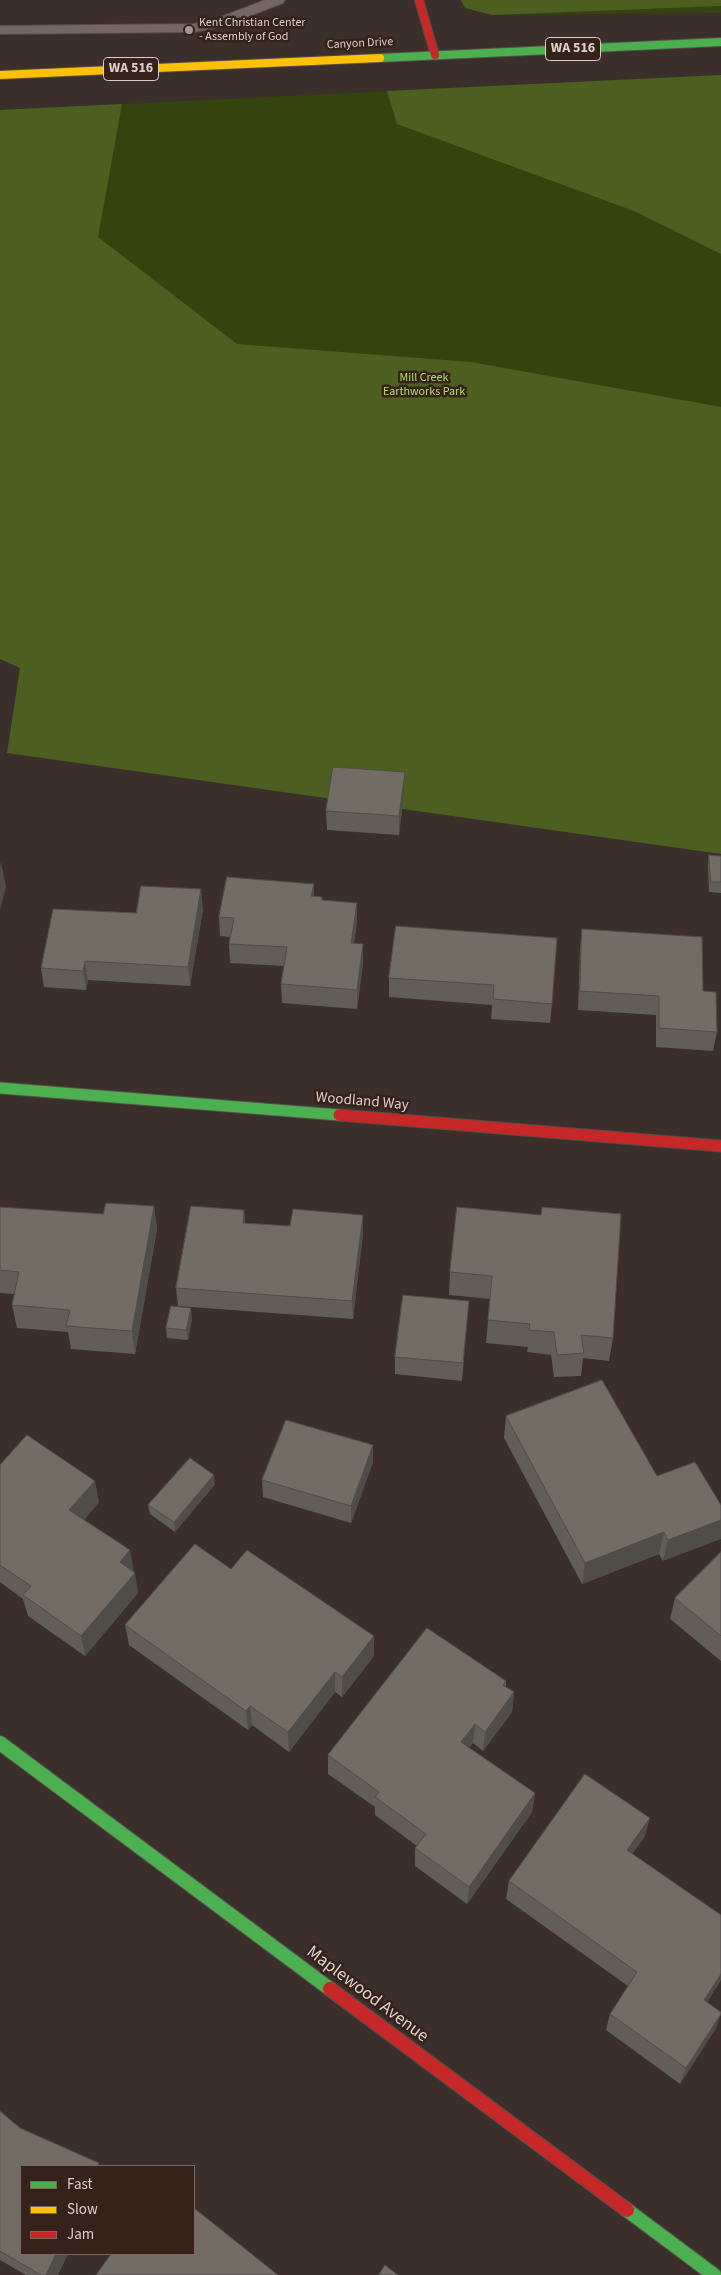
<!DOCTYPE html>
<html>
<head>
<meta charset="utf-8">
<style>
  body { margin:0 }
  #map { position:relative; width:721px; height:2275px; overflow:hidden; background:#3a2f2a; font-family:"Source Sans 3",sans-serif }
  canvas { display:block }
  .legend { position:absolute; left:20px; top:2165px; width:175px; height:90px; box-sizing:border-box; background:#35221b; border:1px solid #786761; margin:0; padding:6px 9px; list-style:none; font-size:15px; color:#dccec9 }
  .legend li { display:flex; align-items:center; gap:10px; height:25px }
  .legend b { width:25px; border:1px solid #786761 }
</style>
</head>
<body>
<div id="map">
<canvas width="721" height="2275"></canvas>
<ul class="legend">
<li><b style="height:6px;background:#4caf50"></b>Fast</li>
<li><b style="height:6px;background:#ffc107"></b>Slow</li>
<li><b style="height:6px;background:#c62828"></b>Jam</li>
</ul>
</div>
<script>
const c = document.querySelector('canvas').getContext('2d');
c.lineJoin = 'round';
function fillPath(path, color) { c.fillStyle = color; c.fill(path, 'evenodd'); }
function stroke(path, color, width, dash) { c.strokeStyle = color; c.lineWidth = width; c.lineCap = dash ? 'butt' : 'round'; c.setLineDash(dash || []); c.stroke(path); }
function drawText(font, color, halo, rows, align = 'center') {
  c.font = font + ' "Source Sans 3",sans-serif'; c.lineWidth = 5; c.setLineDash([]); c.textBaseline = 'middle'; c.strokeStyle = halo; c.fillStyle = color; for (const [text, x, y, turn = 0] of rows) {
    c.save(); c.translate(x, y); c.rotate((+turn || 0) * Math.PI / 180); c.textAlign = isNaN(turn) ? turn : align; if (halo) c.strokeText(text, 0, 0); c.fillText(text, 0, 0); c.restore();
  }
}
fillPath(new Path2D(`
  M 461,0 L 721,0 L 721,13 L 492,15 L 465,8 Z
  M 721,75 L 721,721 L 0,629 L 0,110 Z`), '#35440f');
fillPath(new Path2D(`
  M 461,0 L 721,0 L 721,6 L 492,15 L 465,8 Z
  M 721,75 L 721,254 L 634,211 L 397,124 L 387,91 Z
  M 122,104 L 98,237 L 237,344 L 471,362 L 721,407 L 721,854 L 7,753 L 20,668 L 0,659 L 0,110 Z`), '#4c5f21');
const lane = new Path2D(`
  M 265,0 L 285,0 L 283,3 L 221,27 L 193,32 L 0,34 L 0,26 L 193,24 L 213,20 Z`);
const fastFar2 = new Path2D(`
  M 380,58 L 721,42`);
const fastFar1 = new Path2D(`
  M 0,1088 L 339,1115`);
const fast = new Path2D(`
  M 0,1743 L 330,1989
  M 627,2210 L 714,2275`);
const slow = new Path2D(`
  M 0,75 L 380,58`);
const jamFar2 = new Path2D(`
  M 419,0 L 435,55`);
const jamFar1 = new Path2D(`
  M 339,1115 L 721,1146`);
const jam = new Path2D(`
  M 330,1989 L 627,2210`);
stroke(lane, '#564c48', 2);
stroke(fastFar2, '#564c48', 10);
stroke(fastFar1, '#564c48', 13);
stroke(fast, '#564c48', 16);
stroke(slow, '#564c48', 10);
stroke(jamFar2, '#564c48', 10);
stroke(jamFar1, '#564c48', 13);
stroke(jam, '#564c48', 16);
fillPath(lane, '#756664');
stroke(fastFar2, '#4caf50', 8);
stroke(fastFar1, '#4caf50', 11);
stroke(fast, '#4caf50', 14);
stroke(slow, '#ffc107', 8);
stroke(jamFar2, '#c62828', 8);
stroke(jamFar1, '#c62828', 11);
stroke(jam, '#c62828', 14);
fillPath(new Path2D(`
  M 405,772 L 404,792 L 399,835 L 327,830 L 326,811 Z
  M 709,855 L 721,856 L 721,893 L 709,892 L 708,866 Z
  M 314,884 L 314,897 L 322,900 L 357,922 L 354,943 L 363,963 L 357,1009 L 282,1003 L 281,984 L 284,966 L 230,963 L 229,944 L 230,937 L 220,936 L 219,917 Z
  M 203,909 L 190,986 L 88,980 L 86,990 L 44,987 L 41,968 L 136,913 Z
  M 396,926 L 552,1004 L 550,1023 L 491,1019 L 492,1005 L 389,997 L 389,978 Z
  M 582,929 L 703,991 L 717,1032 L 713,1051 L 656,1047 L 656,1015 L 578,1010 L 580,948 Z
  M 154,1206 L 157,1229 L 135,1354 L 71,1349 L 68,1332 L 17,1328 L 12,1305 L 14,1294 L 0,1293 L 0,1207 L 103,1214 Z
  M 457,1207 L 613,1338 L 609,1361 L 583,1358 L 581,1376 L 554,1377 L 551,1355 L 527,1352 L 528,1347 L 486,1343 L 490,1299 L 449,1295 L 450,1272 Z
  M 244,1210 L 245,1223 L 290,1226 L 363,1215 L 363,1233 L 353,1319 L 178,1306 L 176,1288 Z
  M 192,1318 L 188,1340 L 167,1338 L 166,1328 Z
  M 467,1319 L 462,1381 L 395,1374 L 395,1357 Z
  M 506,1416 L 657,1476 L 695,1462 L 663,1561 L 659,1554 L 582,1584 L 504,1438 Z
  M 373,1462 L 351,1523 L 263,1497 L 262,1480 Z
  M 0,1465 L 99,1502 L 84,1520 L 134,1572 L 138,1593 L 85,1656 L 28,1616 L 23,1599 L 0,1582 Z
  M 215,1484 L 175,1532 L 150,1514 L 148,1505 Z
  M 721,1552 L 721,1661 L 670,1619 L 675,1598 Z
  M 231,1569 L 374,1656 L 342,1697 L 335,1692 L 289,1752 L 252,1725 L 248,1730 L 129,1645 L 125,1625 Z
  M 506,1681 L 506,1687 L 514,1692 L 512,1712 L 483,1751 L 473,1743 L 469,1748 L 535,1793 L 532,1812 L 467,1904 L 415,1866 L 415,1848 L 417,1846 L 375,1815 L 375,1807 L 328,1774 L 328,1755 Z
  M 645,1836 L 632,1854 L 707,2002 L 716,2028 L 680,2084 L 606,2030 L 610,2014 L 628,1986 L 506,1899 L 509,1881 Z
  M 0,2111 L 21,2254 L 68,2254 L 58,2275 L 26,2275 L 0,2260 Z`), '#635d57');
fillPath(new Path2D(`
  M 405,772 L 404,792 L 399,835 L 399,816 Z
  M 1,862 L 6,887 L 0,910 L 0,867 Z
  M 314,884 L 314,903 L 311,896 Z
  M 201,889 L 203,909 L 190,986 L 188,967 Z
  M 357,903 L 357,922 L 351,962 L 351,943 Z
  M 363,944 L 363,963 L 357,1009 L 357,990 Z
  M 85,961 L 88,980 L 86,990 L 83,971 Z
  M 154,1206 L 157,1229 L 135,1354 L 132,1331 Z
  M 244,1210 L 246,1228 L 243,1223 Z
  M 363,1215 L 363,1233 L 353,1319 L 352,1301 Z
  M 191,1308 L 192,1318 L 188,1340 L 186,1330 Z
  M 373,1445 L 373,1462 L 351,1523 L 351,1506 Z
  M 214,1475 L 215,1484 L 175,1532 L 174,1522 Z
  M 95,1481 L 99,1502 L 74,1532 L 69,1510 Z
  M 721,1520 L 721,1539 L 663,1561 L 668,1540 Z
  M 664,1532 L 659,1554 L 582,1584 L 585,1563 Z
  M 130,1550 L 134,1572 L 124,1583 L 120,1562 Z
  M 135,1573 L 138,1593 L 85,1656 L 81,1636 Z
  M 374,1636 L 374,1656 L 342,1697 L 342,1677 Z
  M 335,1672 L 335,1692 L 289,1752 L 288,1732 Z
  M 514,1692 L 512,1712 L 483,1751 L 485,1732 Z
  M 250,1706 L 252,1725 L 248,1730 L 246,1711 Z
  M 475,1724 L 473,1743 L 459,1761 L 461,1742 Z
  M 535,1793 L 532,1812 L 467,1904 L 469,1887 Z
  M 650,1818 L 645,1836 L 622,1868 L 627,1850 Z
  M 721,1974 L 721,1980 L 699,2016 L 704,2000 Z
  M 721,2014 L 716,2028 L 680,2084 L 686,2068 Z
  M 56,2254 L 68,2254 L 58,2275 L 46,2275 Z`), '#504c47');
const building = new Path2D(`
  M 333,767 L 405,772 L 399,816 L 326,811 Z
  M 709,855 L 721,856 L 721,882 L 711,882 Z
  M 227,877 L 314,884 L 311,896 L 322,897 L 322,900 L 357,903 L 351,943 L 363,944 L 357,990 L 281,984 L 287,947 L 229,944 L 234,918 L 219,917 Z
  M 141,886 L 201,889 L 188,967 L 85,961 L 83,971 L 41,968 L 53,909 L 136,913 Z
  M 396,926 L 557,938 L 552,1004 L 493,999 L 494,985 L 389,978 Z
  M 582,929 L 702,937 L 703,991 L 716,992 L 717,1032 L 659,1028 L 659,996 L 580,991 Z
  M 106,1203 L 154,1206 L 132,1331 L 66,1326 L 70,1310 L 12,1305 L 19,1272 L 0,1270 L 0,1207 L 103,1214 Z
  M 191,1206 L 244,1210 L 243,1223 L 290,1226 L 293,1209 L 363,1215 L 352,1301 L 176,1288 Z
  M 457,1207 L 541,1215 L 542,1207 L 621,1214 L 613,1338 L 581,1335 L 584,1353 L 557,1355 L 554,1332 L 529,1330 L 530,1324 L 488,1320 L 492,1276 L 450,1272 Z
  M 403,1295 L 469,1301 L 463,1363 L 395,1357 Z
  M 171,1306 L 191,1308 L 186,1330 L 166,1328 Z
  M 602,1380 L 657,1476 L 695,1462 L 721,1505 L 721,1520 L 668,1540 L 664,1532 L 585,1563 L 506,1416 Z
  M 286,1420 L 373,1445 L 351,1506 L 262,1480 Z
  M 27,1435 L 95,1481 L 69,1510 L 130,1550 L 120,1562 L 135,1573 L 81,1636 L 23,1595 L 31,1586 L 0,1565 L 0,1465 Z
  M 190,1458 L 214,1475 L 174,1522 L 148,1505 Z
  M 195,1544 L 231,1569 L 247,1550 L 374,1636 L 342,1677 L 335,1672 L 288,1732 L 250,1706 L 246,1711 L 125,1625 Z
  M 721,1552 L 721,1636 L 675,1598 Z
  M 427,1628 L 506,1681 L 503,1685 L 514,1692 L 485,1732 L 475,1724 L 461,1742 L 535,1793 L 469,1887 L 415,1848 L 426,1834 L 375,1797 L 379,1792 L 328,1755 Z
  M 585,1774 L 650,1818 L 627,1850 L 721,1915 L 721,1974 L 704,2000 L 721,2012 L 721,2014 L 686,2068 L 610,2014 L 637,1972 L 509,1881 Z
  M 0,2111 L 20,2128 L 99,2163 L 98,2166 L 21,2166 L 21,2254 L 56,2254 L 46,2275 L 41,2275 L 0,2251 Z
  M 194,2208 L 278,2275 L 96,2275 L 111,2254 L 194,2254 Z
  M 385,2265 L 398,2275 L 379,2275 Z`);
fillPath(building, '#736c65');
stroke(building, '#504c47', 1);
for (const [x, y, r, color] of [
  [189,30,5,"#a39691"]
]) { const dot = new Path2D(); dot.arc(x, y, r, 0, 2 * Math.PI); c.fillStyle = color; c.fill(dot); stroke(dot, '#35221b', 2); }
drawText('12px', '#dccec9', '#35221b', [
  ["Kent Christian Center",199,23],
  ["- Assembly of God",199,37]
], 'left');
drawText('12px', '#dccec9', '#35221b', [
  ["Canyon Drive",360,44,-3]
]);
drawText('12px', '#b3dd65', '#35221b', [
  ["Mill Creek",424,378],
  ["Earthworks Park",424,392]
]);
for (const [x, y, w] of [
  [573,49,55],
  [131,69,55]
]) { const box = new Path2D(); box.roundRect(x - w / 2, y - 11.5, w, 23, 4); c.fillStyle = '#35221b'; c.fill(box); stroke(box, '#dccec9', 1); }
drawText('bold 14px', '#dccec9', null, [
  ["WA 516",573,49],
  ["WA 516",131,69]
]);
drawText('15px', '#dccec9', '#35221b', [
  ["Woodland Way",362,1102,5]
]);
drawText('18px', '#dccec9', '#35221b', [
  ["Maplewood Avenue",367,1995,37]
]);
</script>
</body>
</html>
